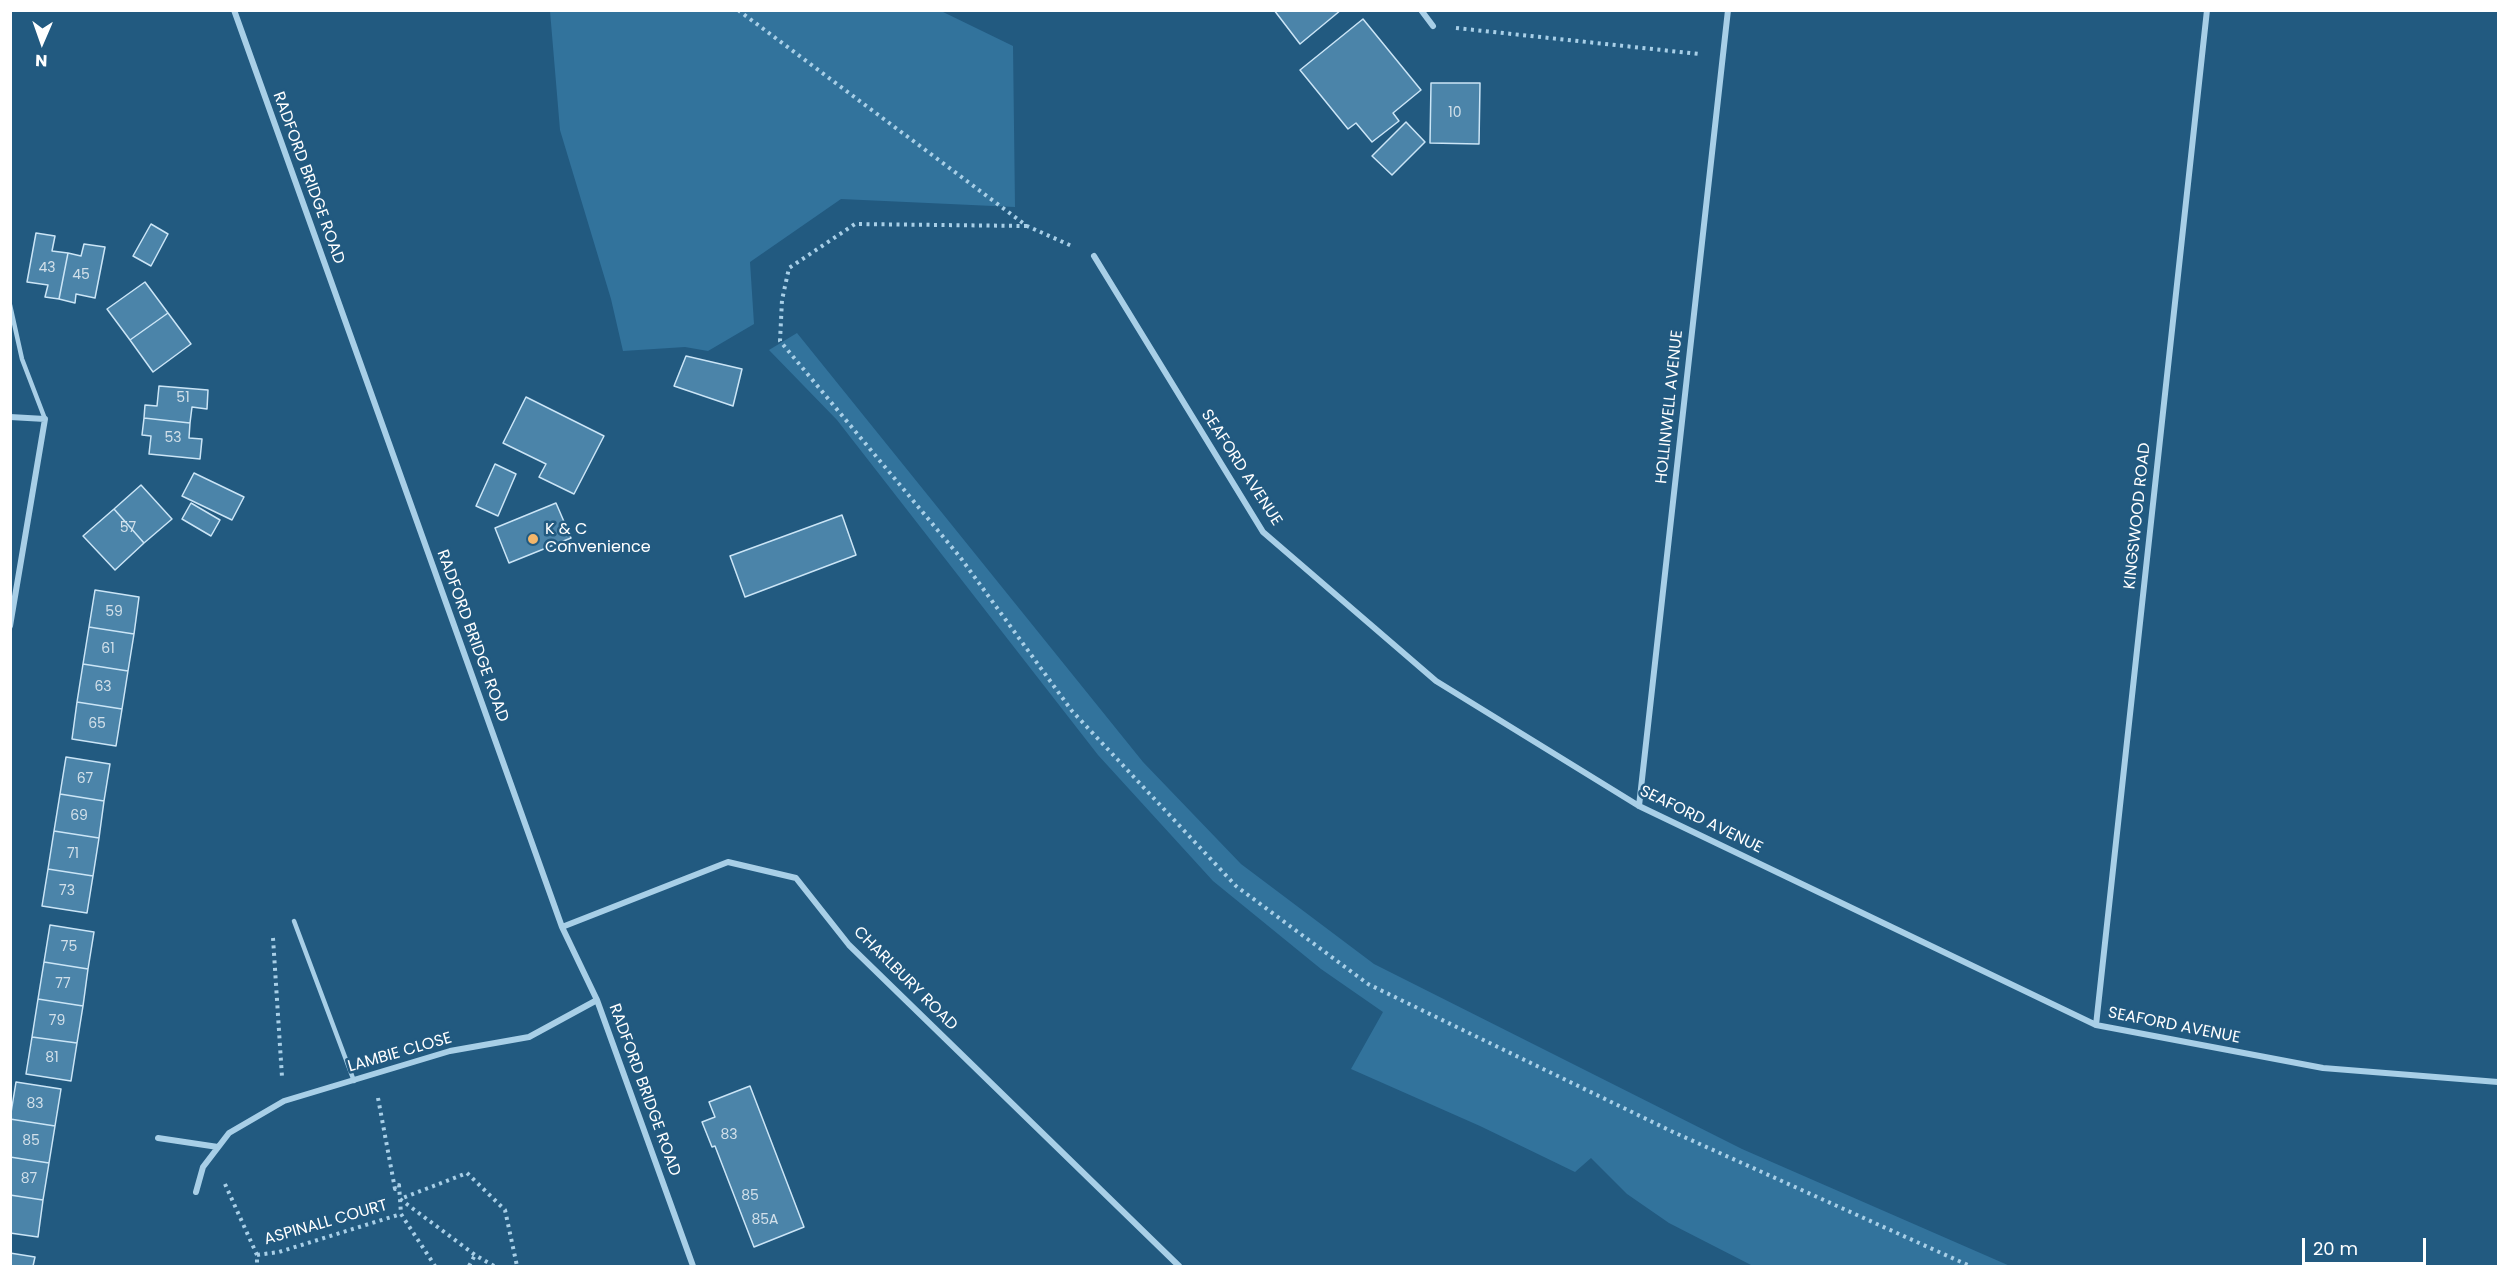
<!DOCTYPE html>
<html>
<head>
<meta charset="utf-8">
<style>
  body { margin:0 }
  #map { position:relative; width:2509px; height:1277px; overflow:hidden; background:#225a80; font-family:Poppins,sans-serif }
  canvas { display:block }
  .frame { position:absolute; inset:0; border:12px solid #fff; pointer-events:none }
  .north { position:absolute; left:12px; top:12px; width:60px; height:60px; -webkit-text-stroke:4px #225a80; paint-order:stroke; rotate:182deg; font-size:16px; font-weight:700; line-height:24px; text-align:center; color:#fff }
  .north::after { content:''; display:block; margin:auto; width:21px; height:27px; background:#fff; clip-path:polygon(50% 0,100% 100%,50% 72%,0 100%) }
  .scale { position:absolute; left:2302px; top:1238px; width:124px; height:27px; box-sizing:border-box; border:3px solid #fff; border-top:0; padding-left:8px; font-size:18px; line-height:21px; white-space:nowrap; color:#fff; -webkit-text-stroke:4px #225a80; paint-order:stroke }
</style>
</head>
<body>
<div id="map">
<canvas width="2509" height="1277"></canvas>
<div class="frame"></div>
<div class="north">N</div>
<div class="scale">20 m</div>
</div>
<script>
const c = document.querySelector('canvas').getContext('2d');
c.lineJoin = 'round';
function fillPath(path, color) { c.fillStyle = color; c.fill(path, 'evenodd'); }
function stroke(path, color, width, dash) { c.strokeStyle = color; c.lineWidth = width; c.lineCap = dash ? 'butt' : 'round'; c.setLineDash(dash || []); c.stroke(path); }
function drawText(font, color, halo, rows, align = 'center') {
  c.font = font + ' Poppins,sans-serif'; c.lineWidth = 5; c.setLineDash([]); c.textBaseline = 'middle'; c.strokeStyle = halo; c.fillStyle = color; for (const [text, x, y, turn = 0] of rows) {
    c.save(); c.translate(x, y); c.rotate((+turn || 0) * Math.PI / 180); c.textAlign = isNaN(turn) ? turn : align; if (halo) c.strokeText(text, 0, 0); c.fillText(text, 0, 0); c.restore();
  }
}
fillPath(new Path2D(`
  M 550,11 L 941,11 L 1013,46 L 1015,207 L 841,199 L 750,262 L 754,324 L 708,351 L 685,347 L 623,351 L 611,299 L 560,130 Z
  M 797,333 L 1143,762 L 1241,864 L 1374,964 L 1742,1149 L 2010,1266 L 1753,1266 L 1669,1223 L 1627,1194 L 1591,1158 L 1575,1172 L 1480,1126 L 1351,1069 L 1383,1012 L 1321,969 L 1213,881 L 1098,755 L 837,420 L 769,350 Z`), '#32739c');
const building = new Path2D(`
  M 1274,10 L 1341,10 L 1300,44 Z
  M 1363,19 L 1421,90 L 1393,113 L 1399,121 L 1372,142 L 1356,123 L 1348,129 L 1300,70 Z
  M 1431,83 L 1480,83 L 1479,144 L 1430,143 Z
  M 1406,122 L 1425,142 L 1392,175 L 1372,156 Z
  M 151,224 L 168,234 L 151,266 L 133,256 Z
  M 36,233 L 55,236 L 52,251 L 68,253 L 59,299 L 45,297 L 48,285 L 27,282 Z
  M 84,244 L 105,247 L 95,298 L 76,294 L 75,303 L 59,299 L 68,253 L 81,256 Z
  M 145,282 L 168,313 L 130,340 L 107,309 Z
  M 168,313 L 191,344 L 153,372 L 130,340 Z
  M 686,356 L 742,369 L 733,406 L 674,386 Z
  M 159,386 L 208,390 L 207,409 L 192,407 L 190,423 L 144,418 L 145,405 L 157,406 Z
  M 526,397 L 604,436 L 574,494 L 539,477 L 546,464 L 503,443 Z
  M 144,418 L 190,423 L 189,438 L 202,439 L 200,459 L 149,454 L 151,436 L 142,435 Z
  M 495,464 L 516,474 L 498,516 L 476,506 Z
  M 194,473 L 244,497 L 232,520 L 182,496 Z
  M 141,485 L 172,519 L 144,543 L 114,509 Z
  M 191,503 L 220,520 L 211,536 L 182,519 Z
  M 556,503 L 571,538 L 509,563 L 495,528 Z
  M 114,509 L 144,543 L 115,570 L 83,536 Z
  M 842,515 L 856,555 L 745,597 L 730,556 Z
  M 95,590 L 139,597 L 134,634 L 89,627 Z
  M 89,627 L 134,634 L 128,671 L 83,664 Z
  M 83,664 L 128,671 L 122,709 L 77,702 Z
  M 77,702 L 122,709 L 116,746 L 72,739 Z
  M 66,757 L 110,764 L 104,801 L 60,794 Z
  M 60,794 L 104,801 L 99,838 L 54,831 Z
  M 54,831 L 99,838 L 93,876 L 48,869 Z
  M 48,869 L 93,876 L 87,913 L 42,906 Z
  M 50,925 L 94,932 L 88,969 L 44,962 Z
  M 44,962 L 88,969 L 83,1006 L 38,999 Z
  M 38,999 L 83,1006 L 77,1043 L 32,1037 Z
  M 32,1037 L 77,1043 L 71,1081 L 26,1074 Z
  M 16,1082 L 61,1089 L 55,1126 L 10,1119 Z
  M 750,1086 L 804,1227 L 754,1247 L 715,1146 L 712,1147 L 702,1122 L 715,1117 L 709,1102 Z
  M 10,1119 L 55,1126 L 49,1163 L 10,1157 Z
  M 10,1157 L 49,1163 L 43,1200 L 10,1195 Z
  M 10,1195 L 43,1200 L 38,1237 L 10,1233 Z
  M 10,1253 L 35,1257 L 33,1266 L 10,1266 Z`);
fillPath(building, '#4b84a9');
stroke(building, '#cbe5f6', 1.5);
stroke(new Path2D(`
  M 738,10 L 1027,226 L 1074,247
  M 1456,28 L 1699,54
  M 1027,226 L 855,224 L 789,268 L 782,300 L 780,341 L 960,557 L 1072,711 L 1236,886 L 1368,984 L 1671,1131 L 1970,1266
  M 273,938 L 282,1077
  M 378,1098 L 395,1189 L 399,1185 L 401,1214
  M 225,1184 L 257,1255 L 257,1266
  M 257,1255 L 279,1252 L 401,1214 L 435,1266
  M 469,1266 L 475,1255
  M 494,1266 L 475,1255 L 400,1199 L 467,1173 L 505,1210 L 517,1266`), '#a8cfe7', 4, [3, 4.5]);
stroke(new Path2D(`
  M 10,305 L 22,359 L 45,419
  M 294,921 L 354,1081`), '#a8cfe7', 4.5);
stroke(new Path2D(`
  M 234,10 L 562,927 L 597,1000 L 693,1266
  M 1421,10 L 1433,26
  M 1094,256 L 1263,532 L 1436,681 L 1639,806 L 2096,1025 L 2323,1068 L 2498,1082
  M 10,417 L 45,419 L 10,626
  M 1639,806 L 1728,10
  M 562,927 L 728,862 L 796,878 L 849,945 L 1179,1266
  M 2096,1025 L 2207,10
  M 158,1138 L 218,1147
  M 196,1192 L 203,1167 L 229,1133 L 284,1101 L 450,1051 L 529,1037 L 597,1000`), '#a8cfe7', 6);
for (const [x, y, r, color] of [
  [533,539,6,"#f3b66a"]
]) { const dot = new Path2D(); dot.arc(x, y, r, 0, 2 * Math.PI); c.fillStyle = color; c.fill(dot); stroke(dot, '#225a80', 2); }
drawText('14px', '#d2e0ea', null, [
  ["10",1455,113],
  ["43",47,268],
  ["45",81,275],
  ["51",183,398],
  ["53",173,438],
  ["57",128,528],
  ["59",114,612],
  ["61",108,649],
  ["63",103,687],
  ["65",97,724],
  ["67",85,779],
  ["69",79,816],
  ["71",73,854],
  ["73",67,891],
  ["75",69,947],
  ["77",63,984],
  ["79",57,1021],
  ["81",52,1058],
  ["83",35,1104],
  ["83",729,1135],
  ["85",31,1141],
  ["87",29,1179],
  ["85",750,1196],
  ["85A",765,1220]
]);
drawText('16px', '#fff', '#225a80', [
  ["RADFORD BRIDGE ROAD",308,178,70],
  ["HOLLINWELL AVENUE",1670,407,-84],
  ["SEAFORD AVENUE",1241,468,57],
  ["KINGSWOOD ROAD",2138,516,-84],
  ["RADFORD BRIDGE ROAD",472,636,70],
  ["SEAFORD AVENUE",1701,820,26],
  ["CHARLBURY ROAD",905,979,45],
  ["SEAFORD AVENUE",2174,1026,11],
  ["LAMBIE CLOSE",400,1053,-16],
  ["RADFORD BRIDGE ROAD",644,1090,70],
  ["ASPINALL COURT",326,1223,-16]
]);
drawText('16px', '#fff', '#225a80', [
  ["K & C",545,530],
  ["Convenience",545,548]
], 'left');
</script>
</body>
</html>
